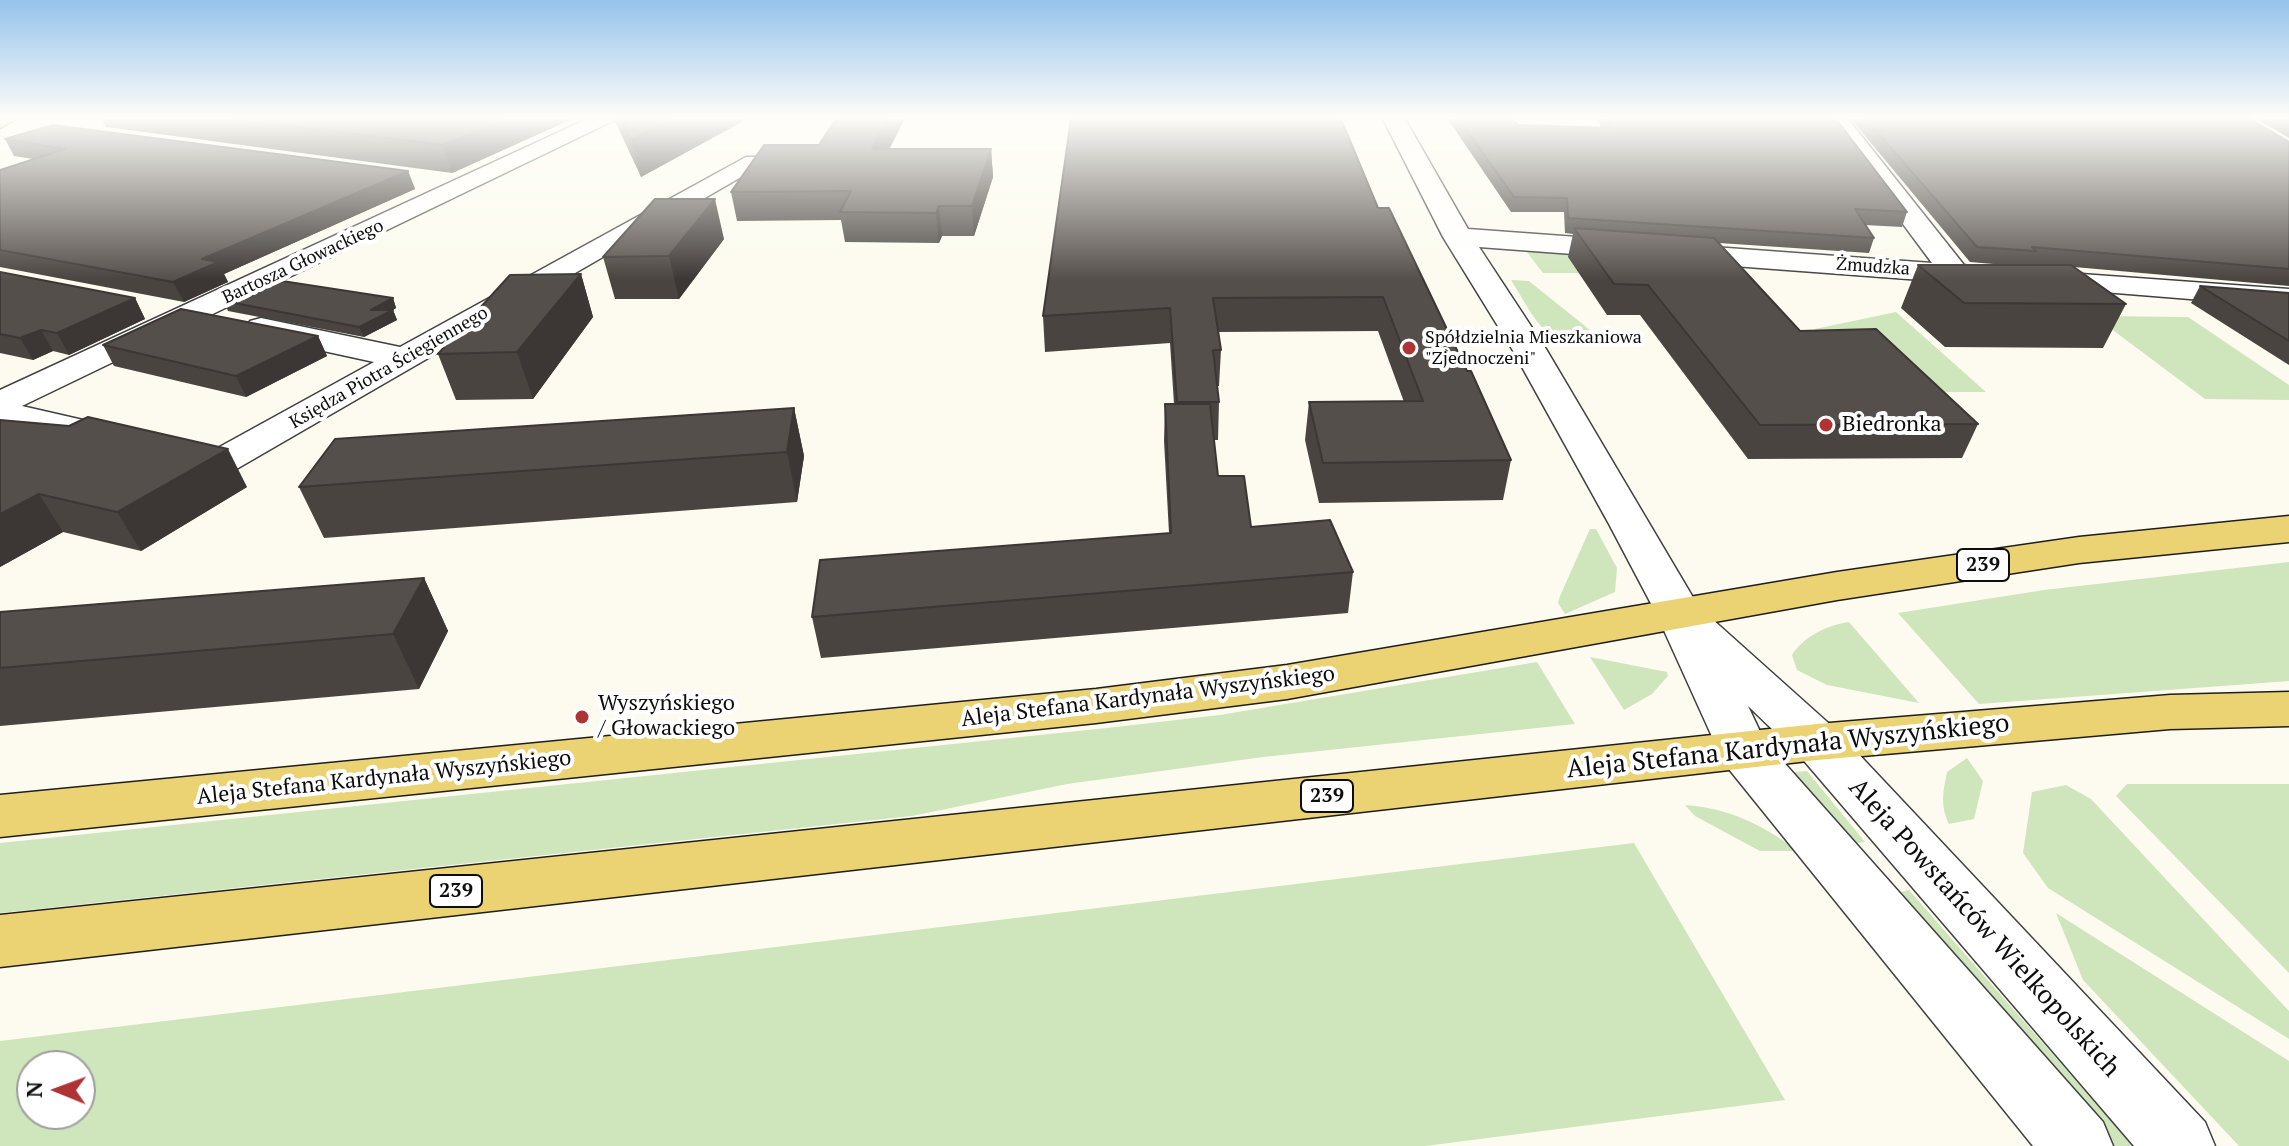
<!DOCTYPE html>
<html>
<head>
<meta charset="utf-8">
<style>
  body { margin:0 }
  #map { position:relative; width:2289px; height:1146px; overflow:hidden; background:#fdfbef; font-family:"PT Serif",serif }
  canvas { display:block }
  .north { position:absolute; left:16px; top:1050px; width:80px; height:80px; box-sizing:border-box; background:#fff; border:2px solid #9e9e9e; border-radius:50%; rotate:271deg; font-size:22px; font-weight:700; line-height:32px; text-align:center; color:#0d0d0d }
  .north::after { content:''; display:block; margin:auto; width:28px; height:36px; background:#b03334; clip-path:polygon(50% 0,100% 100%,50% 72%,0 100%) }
</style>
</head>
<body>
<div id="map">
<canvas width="2289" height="1146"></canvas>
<div class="north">N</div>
</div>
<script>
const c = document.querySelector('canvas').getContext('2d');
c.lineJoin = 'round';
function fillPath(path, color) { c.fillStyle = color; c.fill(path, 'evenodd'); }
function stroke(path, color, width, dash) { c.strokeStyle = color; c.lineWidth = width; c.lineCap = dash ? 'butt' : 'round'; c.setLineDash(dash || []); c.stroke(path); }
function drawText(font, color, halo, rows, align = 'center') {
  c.font = font + ' "PT Serif",serif'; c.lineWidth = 8; c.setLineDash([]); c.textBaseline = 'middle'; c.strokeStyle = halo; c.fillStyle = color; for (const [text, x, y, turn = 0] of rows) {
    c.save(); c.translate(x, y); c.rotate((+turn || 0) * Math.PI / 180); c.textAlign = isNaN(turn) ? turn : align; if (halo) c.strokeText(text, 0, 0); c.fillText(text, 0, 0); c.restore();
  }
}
fillPath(new Path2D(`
  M 1528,249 L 1585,254 L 1645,273 L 1543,273 L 1526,251 Z
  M 1511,280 L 1529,281 L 1606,343 C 1542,344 1542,330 1511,280 Z
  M 1896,312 L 1986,392 L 1896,392 L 1847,361 L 1815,329 Z
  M 2094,316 L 2188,317 L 2289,385 L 2289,400 L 2205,399 Z
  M 1590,529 L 1596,529 L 1617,568 L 1615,592 L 1565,614 L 1558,603 L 1560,596 Z
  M 2289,562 L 2289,681 L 1979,704 L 1898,613 L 2044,590 Z
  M 1849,622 L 1919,703 L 1827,685 L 1797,670 L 1792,655 C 1804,636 1828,625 1849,622 Z
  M 1590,657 L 1667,672 L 1668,676 L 1652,694 L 1624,710 Z
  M 1537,662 L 1575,724 L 1263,757 L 1067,784 L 912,816 L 0,913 L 0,843 L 1107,728 L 1220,715 Z
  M 1967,758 L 1983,781 L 1974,819 L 1949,824 C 1940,805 1943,792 1947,772 Z
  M 1807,771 L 1865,842 L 1842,846 L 1783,773 Z
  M 2127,784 L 2289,784 L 2289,973 L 2116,796 Z
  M 2066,785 L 2091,799 L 2289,1011 L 2289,1039 L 2048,888 L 2023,853 L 2032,792 Z
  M 1685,805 C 1729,808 1763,825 1798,851 L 1760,851 L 1695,816 Z
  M 1634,843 L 1785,1100 L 1425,1146 L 0,1146 L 0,1041 ZM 80,1066 L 80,1114 L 32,1114 L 32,1066 Z
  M 1909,890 L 2133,1146 L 2101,1146 L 1886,895 Z
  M 2056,913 L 2289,1061 L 2289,1146 L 2239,1146 L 2083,980 Z`), '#cfe5bc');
const minor = new Path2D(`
  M 587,119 L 617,119 L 22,406 L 214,450 L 374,362 L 250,335 L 245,328 L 250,321 L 261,318 L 400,347 L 746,157 L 764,157 L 767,162 L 233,471 L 219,475 L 0,423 L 0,390 Z
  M 1383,119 L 1405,119 L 1468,229 L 1932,263 L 1825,119 L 1848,119 L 1964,265 L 1986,269 L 1990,275 L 1986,281 L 1975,284 L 1479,247 L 1546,349 L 1704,616 L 1711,618 L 1835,729 L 2205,1122 L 2215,1146 L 2134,1146 L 1799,755 L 1748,706 L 1764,740 L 2103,1122 L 2113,1146 L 2033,1146 L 1724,763 L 1657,615 L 1609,524 L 1512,349 L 1443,237 Z
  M 2040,271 L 2289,289 L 2289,307 L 2029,286 L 2025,280 L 2029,274 Z`);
const major = new Path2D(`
  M 0,119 L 16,119 L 0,128 Z
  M 2289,516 L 2289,542 L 2079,563 L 1837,600 L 1287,699 L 1096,723 L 0,837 L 0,795 L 1096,689 L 1287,665 L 1837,572 L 2079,537 Z
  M 2289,692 L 2289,726 L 2170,729 L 1817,760 L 0,967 L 0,915 L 1817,724 L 2170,695 Z`);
stroke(minor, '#404040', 3);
stroke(major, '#1e1e1e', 3);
fillPath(minor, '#fff');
fillPath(major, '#ebd272');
fillPath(new Path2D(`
  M 102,119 L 572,119 L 452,173 L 106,127 Z
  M 614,119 L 747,119 L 641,177 Z
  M 836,119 L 904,119 L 889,149 L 991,149 L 993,177 L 974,236 L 942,236 L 939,243 L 845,242 L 841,220 L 737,221 L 731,192 L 819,145 Z
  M 1449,119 L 1513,119 L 1518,125 L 1601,127 L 1597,119 L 1836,119 L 1907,212 L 1902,227 L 1865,225 L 1874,238 L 1869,253 L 1719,243 L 1800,331 L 1978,424 L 1962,458 L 1748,459 L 1640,315 L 1607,315 L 1568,257 L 1573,234 L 1565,233 L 1564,212 L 1511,212 L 1449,121 Z
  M 1851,119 L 2250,119 L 2289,142 L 2289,286 L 2074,267 L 2126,304 L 2103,348 L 1945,347 L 1901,308 L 1918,265 L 2005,265 L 1970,262 Z
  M 2257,119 L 2289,119 L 2289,138 Z
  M 5,139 L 408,171 L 415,189 L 224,274 L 228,282 L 184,302 L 0,267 L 0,170 L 33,159 L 14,156 Z
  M 1378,208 L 1467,371 L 1511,460 L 1503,500 L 1319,503 L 1305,440 L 1309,402 L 1404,402 L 1378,331 L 1218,332 L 1221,350 L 1219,386 L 1217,386 L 1219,402 L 1218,440 L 1214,440 L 1218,476 L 1251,527 L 1353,572 L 1348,613 L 821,658 L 812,617 L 1169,533 L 1164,441 L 1165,404 L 1174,404 L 1170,343 L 1045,352 L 1043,316 Z
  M 724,239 L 679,299 L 615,299 L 603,257 Z
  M 0,272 L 135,298 L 145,319 L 69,355 L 53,351 L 33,360 L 0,353 Z
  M 581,274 L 593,317 L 533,399 L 456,400 L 438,354 Z
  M 2200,286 L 2289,293 L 2289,365 L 2191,303 Z
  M 393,298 L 396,308 L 393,310 L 397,320 L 364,337 L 228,311 L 224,301 Z
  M 318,336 L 327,356 L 246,397 L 114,366 L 103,345 Z
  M 794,408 L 804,456 L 797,502 L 324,538 L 299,487 Z
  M 0,420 L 247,487 L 141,551 L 63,532 L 0,567 Z
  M 424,578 L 448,631 L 419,689 L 0,726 L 0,612 Z`), '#494440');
fillPath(new Path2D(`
  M 505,119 L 572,119 L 452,173 L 443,145 Z
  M 673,119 L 747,119 L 641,177 L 631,140 Z
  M 888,119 L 904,120 L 876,176 L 872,149 Z
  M 991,149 L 993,177 L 974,236 L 972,206 Z
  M 408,171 L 415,189 L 224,274 L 228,282 L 184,302 L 173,282 L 202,259 Z
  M 715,199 L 724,239 L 679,299 L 669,256 Z
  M 939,206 L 942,236 L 939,243 L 936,213 Z
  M 581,274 L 593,317 L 533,399 L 517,352 Z
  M 135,298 L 145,319 L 69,355 L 57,333 Z
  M 393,298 L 396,308 L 393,310 L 397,320 L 364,337 L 359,327 L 371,310 Z
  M 41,330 L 53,351 L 33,360 L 20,338 Z
  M 318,336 L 327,356 L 246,397 L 236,376 Z
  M 794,408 L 804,456 L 797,502 L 787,452 Z
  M 228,449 L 247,487 L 141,551 L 117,512 Z
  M 39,494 L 63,532 L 0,567 L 0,514 Z
  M 424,578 L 448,631 L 419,689 L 393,634 Z`), '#3c3734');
const building = new Path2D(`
  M 232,119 L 505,119 L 443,145 Z
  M 621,119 L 673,119 L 631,140 Z
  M 836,119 L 888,119 L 872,149 L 991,149 L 972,206 L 939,206 L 936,213 L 840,212 L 851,191 L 731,192 L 764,145 L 819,145 Z
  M 1071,119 L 1341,119 L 1378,208 L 1389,208 L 1467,371 L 1471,371 L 1511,460 L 1323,463 L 1309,402 L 1423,401 L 1383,297 L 1213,298 L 1221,350 L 1213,350 L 1219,402 L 1177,402 L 1170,308 L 1043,316 Z
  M 1459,119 L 1513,119 L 1518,125 L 1613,128 L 1607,119 L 1836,119 L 1907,212 L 1855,209 L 1874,238 L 1568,218 L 1567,198 L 1514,197 Z
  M 1866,119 L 2250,119 L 2289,142 L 2289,269 L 2032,247 L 2036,251 L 1977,247 Z
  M 53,125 L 408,171 L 202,259 L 218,262 L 173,282 L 0,250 L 0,170 L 65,149 L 5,139 Z
  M 655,199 L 715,199 L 669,256 L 603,257 Z
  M 1574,228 L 1714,238 L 1800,331 L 1876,329 L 1978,424 L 1760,425 L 1648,285 L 1614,284 Z
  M 1918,265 L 2071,265 L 2126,304 L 1964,303 Z
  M 0,272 L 135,298 L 57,333 L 41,330 L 20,338 L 0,334 Z
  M 581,274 L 517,352 L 438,354 L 510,275 Z
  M 269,279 L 393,298 L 371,310 L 393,310 L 359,327 L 224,301 Z
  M 2200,286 L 2289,293 L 2289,341 Z
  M 181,309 L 318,336 L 236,376 L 103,345 Z
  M 1165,404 L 1210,404 L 1218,476 L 1244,476 L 1251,527 L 1330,520 L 1353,572 L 812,617 L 820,560 L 1171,533 Z
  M 794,408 L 787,452 L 299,487 L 335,439 Z
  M 88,417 L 228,449 L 117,512 L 39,494 L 0,514 L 0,420 L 69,426 Z
  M 424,578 L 393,634 L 0,668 L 0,612 Z`);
fillPath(building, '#554f4b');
stroke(building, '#3c3734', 2);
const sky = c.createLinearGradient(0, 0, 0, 280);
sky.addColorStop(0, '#95c3eb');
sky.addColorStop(0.42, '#fefdf8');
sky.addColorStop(1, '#fefdf800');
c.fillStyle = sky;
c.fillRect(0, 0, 2289, 280);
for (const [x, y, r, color] of [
  [1409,348,8,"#b03334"],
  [1826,425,8,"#b03334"],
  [582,717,8,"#b03334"]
]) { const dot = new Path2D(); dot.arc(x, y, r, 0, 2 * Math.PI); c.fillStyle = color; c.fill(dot); stroke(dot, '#fff', 3); }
drawText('18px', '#0d0d0d', '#fff', [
  ["Bartosza Głowackiego",303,262,-25],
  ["Żmudzka",1873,267,4],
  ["Księdza Piotra Ściegiennego",389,368,-30]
]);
drawText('18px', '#0d0d0d', '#fff', [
  ["Spółdzielnia Mieszkaniowa",1425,338],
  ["\"Zjednoczeni\"",1425,359]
], 'left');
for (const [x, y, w] of [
  [1983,565,52],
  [1327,796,52],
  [456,891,52]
]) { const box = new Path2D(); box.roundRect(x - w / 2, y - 16, w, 32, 6); c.fillStyle = '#fff'; c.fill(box); stroke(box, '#0d0d0d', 2); }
drawText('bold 20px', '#0d0d0d', null, [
  ["239",1983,565],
  ["239",1327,796],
  ["239",456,891]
]);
drawText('22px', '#0d0d0d', '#fff', [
  ["Biedronka",1842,425],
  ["Wyszyńskiego",598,704],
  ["/ Głowackiego",598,729]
], 'left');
drawText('22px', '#0d0d0d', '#fff', [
  ["Aleja Stefana Kardynała Wyszyńskiego",1148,697,-7],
  ["Aleja Stefana Kardynała Wyszyńskiego",384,778,-6]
]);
drawText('26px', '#0d0d0d', '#fff', [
  ["Aleja Stefana Kardynała Wyszyńskiego",1788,747,-6],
  ["Aleja Powstańców Wielkopolskich",1984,928,48]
]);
</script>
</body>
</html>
